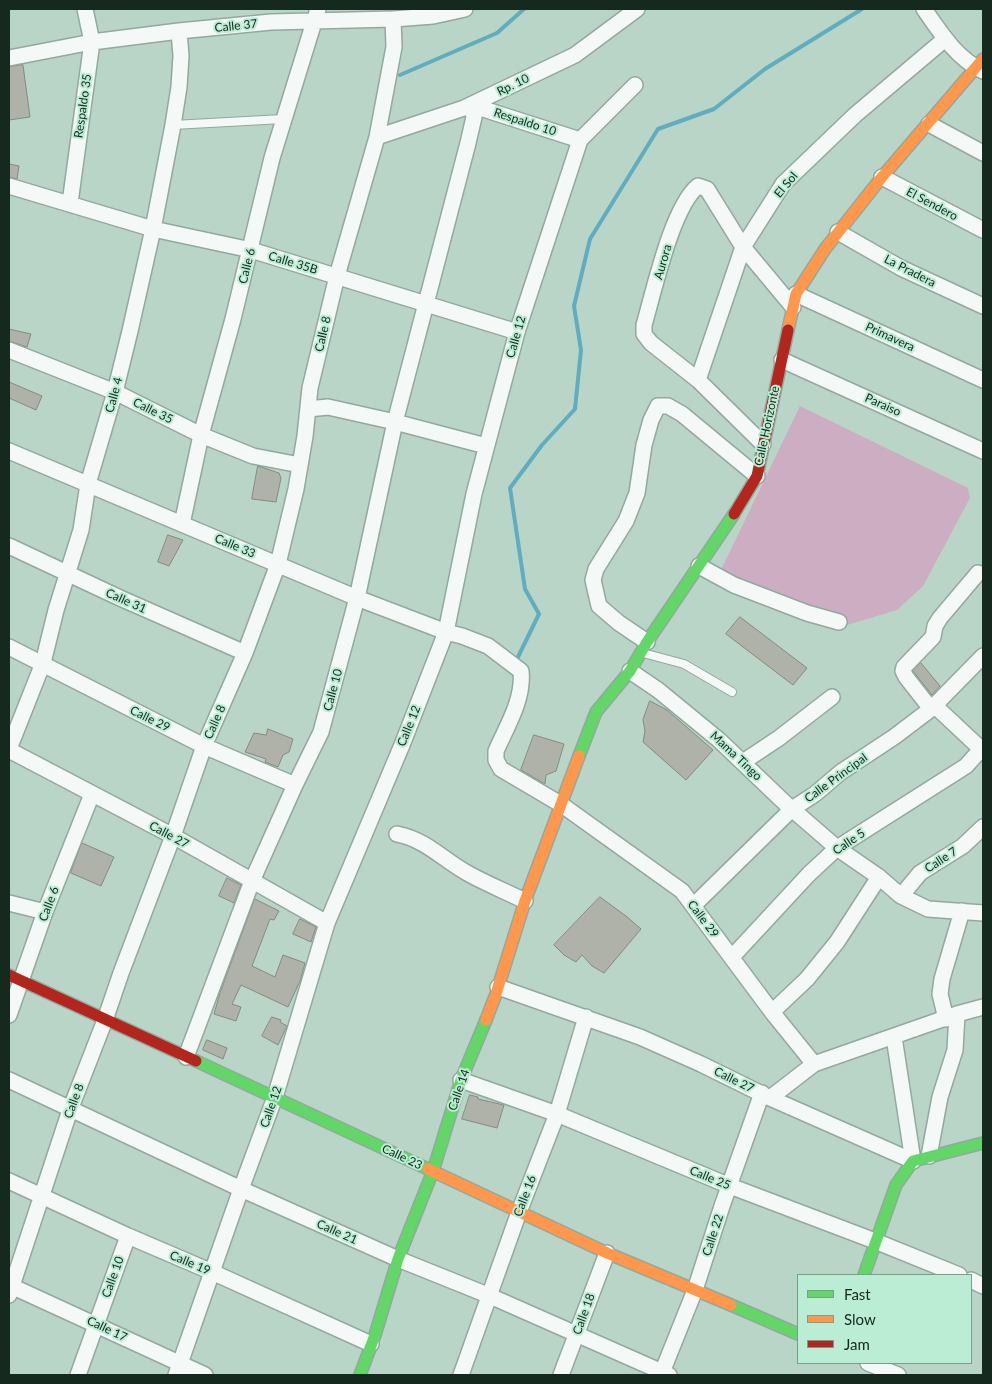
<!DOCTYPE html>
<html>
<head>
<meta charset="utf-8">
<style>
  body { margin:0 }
  #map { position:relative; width:992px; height:1384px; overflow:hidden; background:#b9d5c7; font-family:Lato,sans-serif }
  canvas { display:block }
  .frame { position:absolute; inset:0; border:10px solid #15291f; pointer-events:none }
  .legend { position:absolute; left:797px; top:1274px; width:175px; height:90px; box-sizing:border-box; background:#baedd3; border:1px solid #789f8b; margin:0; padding:6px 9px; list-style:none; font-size:15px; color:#15291f }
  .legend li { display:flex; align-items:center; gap:10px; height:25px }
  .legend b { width:25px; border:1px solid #789f8b }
</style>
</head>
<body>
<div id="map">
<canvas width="992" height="1384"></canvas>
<div class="frame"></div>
<ul class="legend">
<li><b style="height:6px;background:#63d668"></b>Fast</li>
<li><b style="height:6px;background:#ff974d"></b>Slow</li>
<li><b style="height:6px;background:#b3261e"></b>Jam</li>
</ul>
</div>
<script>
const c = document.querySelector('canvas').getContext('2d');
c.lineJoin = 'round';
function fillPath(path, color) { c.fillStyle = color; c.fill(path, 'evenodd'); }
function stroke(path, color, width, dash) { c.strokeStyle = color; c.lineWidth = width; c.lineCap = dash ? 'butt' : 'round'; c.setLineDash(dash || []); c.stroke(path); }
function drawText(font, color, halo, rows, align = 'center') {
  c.font = font + ' Lato,sans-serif'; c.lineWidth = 4; c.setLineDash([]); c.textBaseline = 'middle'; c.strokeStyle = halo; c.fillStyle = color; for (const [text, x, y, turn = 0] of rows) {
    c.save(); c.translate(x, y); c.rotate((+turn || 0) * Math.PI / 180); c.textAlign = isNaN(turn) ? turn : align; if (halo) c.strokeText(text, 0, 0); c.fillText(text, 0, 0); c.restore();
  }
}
fillPath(new Path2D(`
  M 800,406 L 968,488 L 970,498 L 923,586 L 897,610 L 847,625 L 818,620 L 720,572 Z`), '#ccadc2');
stroke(new Path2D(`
  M 400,75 L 497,33 L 524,9
  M 518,657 L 539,614 L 525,589 L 510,488 L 542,445 L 575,409 L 581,350 L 574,306 L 590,239 L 658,129 L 714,109 L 765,69 L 862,9`), '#60adbf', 4);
const building = new Path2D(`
  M 23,65 L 30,117 L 9,120 L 9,67 Z
  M 9,164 L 19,166 L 17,179 L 9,177 Z
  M 9,329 L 31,334 L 27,347 L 9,341 Z
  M 9,382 L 42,396 L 36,410 L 9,398 Z
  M 258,466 L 279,473 L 281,478 L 276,502 L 252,499 Z
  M 168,535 L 183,540 L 169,566 L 158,562 Z
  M 740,617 L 807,668 L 793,685 L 726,634 Z
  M 921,663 L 940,686 L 932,695 L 913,671 Z
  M 650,701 L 667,710 L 713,750 L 686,780 L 643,742 L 645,731 L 643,720 Z
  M 268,729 L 293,739 L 289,752 L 283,755 L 278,767 L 265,762 L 266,759 L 245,752 L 254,733 L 266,735 Z
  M 534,735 L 564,744 L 556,771 L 546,775 L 545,784 L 521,770 Z
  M 82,843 L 114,857 L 101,886 L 71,873 Z
  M 227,878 L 241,885 L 234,903 L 219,896 Z
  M 600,897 L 626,916 L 641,929 L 604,973 L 592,966 L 582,955 L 576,962 L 564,955 L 554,945 Z
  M 255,899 L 279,911 L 274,920 L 270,919 L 252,966 L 275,977 L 283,955 L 305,963 L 300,981 L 288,1007 L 241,985 L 232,1004 L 241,1007 L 236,1021 L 214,1014 L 220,993 Z
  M 300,919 L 316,927 L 311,942 L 293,934 Z
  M 272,1017 L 281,1020 L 280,1022 L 287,1026 L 278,1045 L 262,1036 Z
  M 207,1040 L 227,1048 L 223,1059 L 203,1050 Z
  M 470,1095 L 478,1097 L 478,1099 L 504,1105 L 497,1128 L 462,1119 Z`);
fillPath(building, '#aeb2a8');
stroke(building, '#858a81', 1);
const lane = new Path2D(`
  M 173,125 L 283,119
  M 643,653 L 684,664 L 732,692`);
const street = new Path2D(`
  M 924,9 C 940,32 957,59 983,71
  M 9,58 L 92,42 L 179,31 L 271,22 L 393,19 L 433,16 L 465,9
  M 471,105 L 580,140
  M 929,124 L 983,153
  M 377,137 L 464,108 L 575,55 L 637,9
  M 882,177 L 983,230
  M 9,186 L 153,229 L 251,250 L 517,332
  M 70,203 L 92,42 L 85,9
  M 838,232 L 901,268 L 983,306
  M 796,294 L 983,380
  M 9,350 L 115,392 L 201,435 L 253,456 L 300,465
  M 782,360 L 983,451
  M 698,380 L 743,247 L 783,184 L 855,115 L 945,39
  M 308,409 L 328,407 L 395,422 L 486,446
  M 763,444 L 698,380 L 651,343 L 644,334 L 644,325 C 654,291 672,207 698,186 L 707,189 L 743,247 L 793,307
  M 9,451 L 357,598 L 446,632 L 462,636 L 488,646 L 521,671 C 524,699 507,726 496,751 L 496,760 L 501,769 L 562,805 L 682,891 L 772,1012 L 814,1064
  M 182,524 L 201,435 L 233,319 L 272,158 L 318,9
  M 9,546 L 120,598 L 245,653
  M 699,566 L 734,585 L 807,613 L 839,622
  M 647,642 L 619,623 L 599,606 L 593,580 L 596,569 L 626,521 L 637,493 L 644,445 L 651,420 L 658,406 L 668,406 L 682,414 L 757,476
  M 9,647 L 204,746 L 295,785
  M 630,671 L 658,690 L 719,740 L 785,803 L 837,848 L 879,877 L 901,896 L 928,909 L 983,913
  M 934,705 L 981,749
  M 931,709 L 906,677 L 903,671 L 904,667 L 933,637 L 935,626 L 940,618 L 978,573
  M 9,749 L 43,663 L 56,610 L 81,530 L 88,484 L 115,392 L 130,331 L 153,229 L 173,125 L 179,87 L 181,56 L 179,31
  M 9,750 L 173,836 L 327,923
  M 743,762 L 779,738 L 832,697
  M 397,834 C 427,840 443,860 469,874 C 487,884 507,892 525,901
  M 901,896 L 920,873 L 963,846 L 983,827
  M 9,903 L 45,912
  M 694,905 L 792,809 L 815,794 L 841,772 L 894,737 L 931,709 L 983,656
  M 732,957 L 809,874 L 837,848 L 966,766 L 983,747
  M 498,987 L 640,1037 L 701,1064 L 770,1098 L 913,1161
  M 772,1012 L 807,979 L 837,942 L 879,877
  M 9,1015 L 45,912 L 92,794
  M 946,1019 L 940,994 L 942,979 L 962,911
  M 894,1037 L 913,1161
  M 186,1057 L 252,881 L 295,785 L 321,732 L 357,598 L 395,422 L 468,143 L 474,117 L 471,105
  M 9,1080 L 241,1189 L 398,1259 L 490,1296 L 669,1375
  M 461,1080 L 557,1114 L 730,1186 L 875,1241 L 959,1275
  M 770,1098 L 814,1064 L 957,1014 L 983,1007
  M 929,1156 L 940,1097 L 955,1050 L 957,1014
  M 9,1181 L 128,1236 L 212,1272 L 371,1344
  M 971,1280 L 983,1286
  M 9,1285 L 205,1375
  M 9,1295 L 70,1110 L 105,1020 L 121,973 L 173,836 L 204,746 L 245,653 L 278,564 L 296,489 L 305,436 L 310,388 L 337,276 L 377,137 L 394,47 L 393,19
  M 868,1363 L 898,1375
  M 78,1375 L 128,1236
  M 176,1375 L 241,1189 L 275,1097 L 327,923 L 402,745 L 446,632 L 474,494 L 517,332 L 580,140 L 635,85
  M 461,1375 L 519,1212 L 557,1114 L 586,1017
  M 561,1375 L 607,1253
  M 661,1375 L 695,1290 L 722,1206 L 762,1093`);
const fast = new Path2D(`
  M 579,756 L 596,712 L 630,671 L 647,642 L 734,514
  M 196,1061 L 428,1169
  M 864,1275 L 896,1185 L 913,1161 L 983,1143
  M 731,1305 L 798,1334
  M 360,1375 L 375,1335 L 398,1259 L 433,1171 L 461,1080 L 486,1020`);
const slow = new Path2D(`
  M 788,330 L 796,294 L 825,249 L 882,177 L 983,59
  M 486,1020 L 496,994 L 525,901 L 579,756
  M 428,1169 L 607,1253 L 731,1305`);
const jam = new Path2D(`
  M 734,514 L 757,476 L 788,330
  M 9,975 L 196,1061`);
stroke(lane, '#93a89e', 10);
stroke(street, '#93a89e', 18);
stroke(fast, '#93a89e', 14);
stroke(slow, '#93a89e', 14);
stroke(jam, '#93a89e', 14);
stroke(lane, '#f4f9f7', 8);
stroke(street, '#f4f9f7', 15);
stroke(fast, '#63d668', 11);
stroke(slow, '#ff974d', 11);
stroke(jam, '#b3261e', 11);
drawText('12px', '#15291f', '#baedd3', [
  ["Calle 37",236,26,-6],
  ["Rp. 10",513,85,-26],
  ["Respaldo 35",83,106,-82],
  ["Respaldo 10",525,122,18],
  ["El Sol",786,185,-50],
  ["El Sendero",932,204,28],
  ["Aurora",663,262,-74],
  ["Calle 35B",293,263,17],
  ["Calle 6",247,266,-76],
  ["La Pradera",910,271,27],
  ["Calle 8",323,334,-77],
  ["Calle 12",516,337,-74],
  ["Primavera",890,337,25],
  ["Calle 4",114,395,-75],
  ["Paraiso",883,405,24],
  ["Calle 35",153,411,26],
  ["Calle Horizonte",767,426,-78],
  ["Calle 33",235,546,23],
  ["Calle 31",126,601,24],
  ["Calle 10",333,690,-75],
  ["Calle 29",150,719,26],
  ["Calle 8",215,722,-66],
  ["Calle 12",409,726,-68],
  ["Mama Tingo",736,756,43],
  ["Calle Principal",836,778,-36],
  ["Calle 27",169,835,28],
  ["Calle 5",849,842,-34],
  ["Calle 7",941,860,-33],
  ["Calle 6",49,904,-69],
  ["Calle 29",703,919,53],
  ["Calle 27",734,1080,26],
  ["Calle 14",459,1090,-71],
  ["Calle 8",74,1101,-70],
  ["Calle 12",271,1107,-71],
  ["Calle 23",402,1157,25],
  ["Calle 25",710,1178,22],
  ["Calle 16",525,1196,-69],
  ["Calle 21",337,1232,24],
  ["Calle 22",713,1235,-72],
  ["Calle 19",190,1263,23],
  ["Calle 10",113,1277,-70],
  ["Calle 18",584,1314,-70],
  ["Calle 17",107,1329,25]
]);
</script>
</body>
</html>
